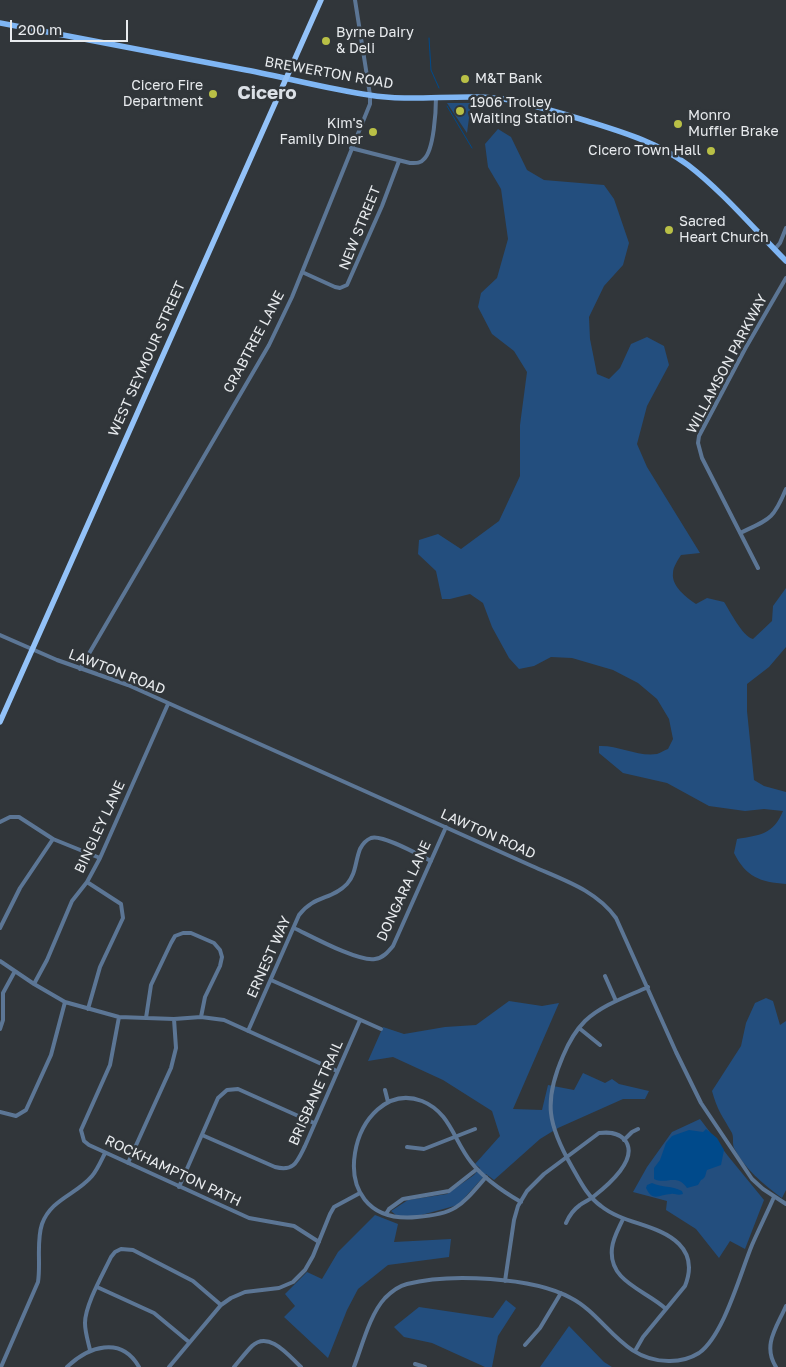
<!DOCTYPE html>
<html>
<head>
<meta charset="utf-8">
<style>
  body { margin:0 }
  #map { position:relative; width:786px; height:1367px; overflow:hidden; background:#31363a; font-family:"Golos Text",sans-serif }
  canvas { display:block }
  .scale { position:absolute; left:10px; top:20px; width:118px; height:22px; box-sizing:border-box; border:2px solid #e8ebee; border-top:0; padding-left:6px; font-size:15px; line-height:18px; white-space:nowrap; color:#e8ebee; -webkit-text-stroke:4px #31363a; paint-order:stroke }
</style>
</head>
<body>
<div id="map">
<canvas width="786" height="1367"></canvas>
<div class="scale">200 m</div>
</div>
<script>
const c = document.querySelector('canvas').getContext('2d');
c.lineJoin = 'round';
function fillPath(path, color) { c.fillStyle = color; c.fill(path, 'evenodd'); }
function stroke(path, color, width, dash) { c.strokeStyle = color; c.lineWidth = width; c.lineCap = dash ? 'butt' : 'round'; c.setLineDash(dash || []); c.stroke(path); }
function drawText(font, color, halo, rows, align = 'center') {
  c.font = font + ' "Golos Text",sans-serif'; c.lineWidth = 5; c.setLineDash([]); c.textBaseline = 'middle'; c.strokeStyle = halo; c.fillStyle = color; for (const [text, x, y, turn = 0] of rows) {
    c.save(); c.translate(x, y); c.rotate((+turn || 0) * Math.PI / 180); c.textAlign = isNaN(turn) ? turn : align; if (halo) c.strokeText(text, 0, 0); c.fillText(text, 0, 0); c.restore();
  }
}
fillPath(new Path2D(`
  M 447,103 L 471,103 L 467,133 Z
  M 498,129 L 511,137 L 527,170 L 544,180 L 604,185 L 614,199 L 629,243 L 623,265 L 604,286 L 589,317 L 590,339 L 597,374 L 609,379 L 620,368 L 631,344 L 647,337 L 664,346 L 669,365 L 647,406 L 637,444 L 647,467 L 700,553 L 681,555 C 678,560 673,567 673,573 C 671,586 687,598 696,604 L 707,598 L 724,602 C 730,611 742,636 753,639 L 772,621 L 773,606 L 786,588 L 786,647 L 769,667 L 747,684 L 747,711 L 754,780 L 764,786 L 786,792 L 786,884 C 760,882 746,877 734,853 L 737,839 C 760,835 773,835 783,811 L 764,809 L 745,811 L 709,806 L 667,783 L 623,773 L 599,753 L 599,746 C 618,745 638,757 657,754 C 660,753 665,750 668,749 L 673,739 L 669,719 L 657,699 L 638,683 L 613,670 L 572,658 L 551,657 L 534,666 L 519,669 L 509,658 L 492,627 L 483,603 L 470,594 L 450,599 L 442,599 L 436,571 L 418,554 L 419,540 L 438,534 L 461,549 L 499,521 L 520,476 L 520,425 L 527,372 L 514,351 L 492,334 L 478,307 L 481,293 L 497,278 L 508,239 L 501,189 L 488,167 L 485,144 Z
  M 766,998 L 773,1001 L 780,1025 L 786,1021 L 786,1190 L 782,1198 C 764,1185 744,1168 734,1148 C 732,1143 734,1138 732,1133 C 723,1117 717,1110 712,1091 L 741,1046 L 746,1023 L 755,1003 Z
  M 509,1001 L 542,1006 L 559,1003 L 513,1109 L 542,1110 L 548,1085 L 574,1090 L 583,1073 L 605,1083 L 612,1079 L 619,1084 L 649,1091 L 645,1099 L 623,1099 L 558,1128 L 540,1139 L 494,1180 L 486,1174 L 458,1205 L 414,1217 L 397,1216 L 391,1211 L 408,1200 L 447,1194 L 474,1175 L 480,1168 L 475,1164 L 500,1136 L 492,1111 L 443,1080 L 393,1057 L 368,1061 L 383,1027 L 404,1034 L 445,1027 L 476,1025 Z
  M 700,1119 L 728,1156 L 764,1200 L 745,1249 L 730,1241 L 719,1258 L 696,1229 L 666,1210 L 667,1201 L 633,1192 L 647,1167 L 672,1132 Z
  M 375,1215 L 398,1224 L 394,1242 L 451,1239 L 449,1257 L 388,1265 L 358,1289 L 347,1310 L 328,1358 L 284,1317 L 295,1306 L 285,1294 L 307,1272 L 322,1279 L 338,1252 Z
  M 506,1300 L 516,1308 L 498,1336 L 492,1367 L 485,1367 L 432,1343 L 404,1337 L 394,1327 L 419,1307 L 493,1318 Z
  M 569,1326 L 604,1362 L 612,1367 L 540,1367 Z`), '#234e7e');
fillPath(new Path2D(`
  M 706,1129 L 717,1138 L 724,1150 L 721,1165 L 707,1170 C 705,1175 706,1178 701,1180 L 698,1185 L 687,1188 C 677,1173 666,1185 654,1179 L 654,1168 L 660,1160 L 666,1143 L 672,1136 L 689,1130 L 703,1132 Z
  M 652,1183 C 663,1188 671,1185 682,1191 L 683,1194 C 677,1196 675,1193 671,1194 C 660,1194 653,1203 646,1188 L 647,1185 Z`), '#004a8b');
stroke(new Path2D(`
  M 429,38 L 431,70 L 439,88
  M 447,106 L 472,148`), '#004a8b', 1);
stroke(new Path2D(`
  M 351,148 L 410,163 C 415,163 420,164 424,159 C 434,150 436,110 436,97
  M 775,249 L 780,243 L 786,228
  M 302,272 L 335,287 L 340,288 L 347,285 L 382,206 L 399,161
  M 740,533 C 770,519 773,520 786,489
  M 758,568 L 702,458 L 698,443 L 699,436 L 745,349 L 786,278
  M 0,635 L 57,660 L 128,685 L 532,866 C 563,880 596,890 616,918 L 676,1052 L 701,1103 L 752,1179 L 763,1189 L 786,1204
  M 80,669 L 269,345 L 292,297 L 370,104 L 370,95 L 355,0
  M 0,822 L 10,817 L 19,817 L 53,839 L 100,858
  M 87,882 L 121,904 L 123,918 L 100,967 L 88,1009
  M 0,928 L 20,888 L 53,839
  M 294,928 C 311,936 358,962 375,959 C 383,958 388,952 393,946 L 446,827
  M 0,961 L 34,984 L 65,1002 L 119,1017 L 174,1019 L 201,1017 L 224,1020 L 337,1071
  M 605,976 L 616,1001
  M 271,980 L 381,1029
  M 34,984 L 47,960 L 72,901 L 87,882 L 100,858 L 168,704
  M 119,1017 L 110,1065 L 81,1130 L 84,1141 L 89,1145 L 249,1218 L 294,1226 L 319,1242
  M 146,1018 L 151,985 L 171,943 L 175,936 L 183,933 L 191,933 L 214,943 L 220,950 L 222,957 L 220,966 L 205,997 L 201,1017
  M 579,1028 L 600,1045
  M 0,1029 L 3,1020 L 3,993 L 15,971
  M 248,1031 L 299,915 C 314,895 332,900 347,884 C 356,874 355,862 360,849 C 362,845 366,840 371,838 C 382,834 419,855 431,861
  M 385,1090 L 388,1102
  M 0,1112 L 16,1116 L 26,1110 L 51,1055 L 65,1002
  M 202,1135 L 275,1167 C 294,1172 297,1162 305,1146 L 360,1020
  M 624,1140 L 632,1132 L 638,1129
  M 407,1147 L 424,1149 L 475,1129
  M 128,1163 L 171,1068 L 176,1048 L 174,1019
  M 486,1177 C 461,1206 456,1214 417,1217 C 314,1227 353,1075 422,1101 C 450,1112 454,1141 471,1162 C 484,1179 502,1191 521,1202
  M 179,1187 L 218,1098 L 227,1090 L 238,1089 L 314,1123
  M 386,1214 L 389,1209 L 403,1199 L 449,1191 L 477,1169
  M 623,1219 C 619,1228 613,1238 612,1248 C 608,1282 646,1290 666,1309
  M 505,1281 L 514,1220 L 518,1206 L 527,1191 L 544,1174 L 599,1133 C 608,1132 617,1132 624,1139 C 641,1158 607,1186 593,1197 C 589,1200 584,1202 580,1205 C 573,1210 569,1216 566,1223
  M 97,1287 L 154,1313 L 189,1342
  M 525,1345 L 540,1328 L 561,1293
  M 90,1350 C 88,1341 85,1332 85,1323 C 85,1305 103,1274 111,1257 L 115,1252 L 121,1249 L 133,1250 L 193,1281 L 221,1305
  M 635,1351 L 643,1337 L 685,1286 C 691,1271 691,1256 679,1244 C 659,1224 623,1224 601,1206 C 587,1196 580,1181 572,1167 C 548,1125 543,1102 563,1056 C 568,1044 575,1031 585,1021 C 602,1005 626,997 648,987
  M 415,1364 L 425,1367
  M 1,1367 L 38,1282 C 41,1263 36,1242 42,1224 C 51,1199 76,1195 92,1176 C 97,1170 101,1161 105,1153
  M 67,1367 C 88,1347 121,1335 139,1367
  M 169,1367 L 221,1305 L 231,1298 L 245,1292 L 279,1288 L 293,1282 L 305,1270 L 313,1256 L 330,1214 L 334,1207 L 360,1193
  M 234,1367 C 240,1360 246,1352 252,1346 C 269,1330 289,1356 301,1367
  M 354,1367 C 362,1346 370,1314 385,1298 C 391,1292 399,1286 407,1284 C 449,1273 533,1277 571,1298 C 606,1316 622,1362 670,1361 C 680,1361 691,1358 699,1353 C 724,1335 740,1274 752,1245 C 759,1229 767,1213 774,1197
  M 776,1367 C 762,1345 777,1327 786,1306`), '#5c7695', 4);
stroke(new Path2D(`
  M 0,23 C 82,39 164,54 246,70 C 288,78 328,89 369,95 C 416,103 463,92 510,100 C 536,106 561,113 587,121 C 622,132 657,142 688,165 C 722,191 755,230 786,261`), '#7fb6f4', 5.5);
stroke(new Path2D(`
  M 0,722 L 321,0`), '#93c2f8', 5.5);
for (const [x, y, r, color] of [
  [326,41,5,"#b9c046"],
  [465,79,5,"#b9c046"],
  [213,94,5,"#b9c046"],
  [460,111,5,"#b9c046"],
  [678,124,5,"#b9c046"],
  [373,132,5,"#b9c046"],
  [711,151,5,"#b9c046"],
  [669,230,5,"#b9c046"]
]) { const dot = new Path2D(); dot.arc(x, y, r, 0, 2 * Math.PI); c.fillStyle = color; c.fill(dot); stroke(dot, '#31363a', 2); }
drawText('14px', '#e8ebee', '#31363a', [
  ["Byrne Dairy",336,33],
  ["& Deli",336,49],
  ["M&T Bank",475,79],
  ["Cicero Fire",203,86,"right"],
  ["Department",203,102,"right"],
  ["1906 Trolley",470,103],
  ["Waiting Station",470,119],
  ["Monro",688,116],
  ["Muffler Brake",688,132],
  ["Kim's",363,124,"right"],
  ["Family Diner",363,140,"right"],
  ["Cicero Town Hall",701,151,"right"],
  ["Sacred",679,222],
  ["Heart Church",679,238]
], 'left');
drawText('14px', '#e8ebee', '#31363a', [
  ["BREWERTON ROAD",329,73,10],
  ["NEW STREET",360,228,-68],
  ["CRABTREE LANE",254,342,-62],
  ["WEST SEYMOUR STREET",147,359,-66],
  ["WILLAMSON PARKWAY",727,364,-62],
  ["LAWTON ROAD",117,672,21],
  ["BINGLEY LANE",100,827,-65],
  ["LAWTON ROAD",488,834,24],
  ["DONGARA LANE",404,891,-65],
  ["ERNEST WAY",269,957,-66],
  ["BRISBANE TRAIL",316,1093,-66],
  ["ROCKHAMPTON PATH",173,1171,25]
]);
drawText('bold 19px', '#dbe0e6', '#31363a', [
  ["Cicero",267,93]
]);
</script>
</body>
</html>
